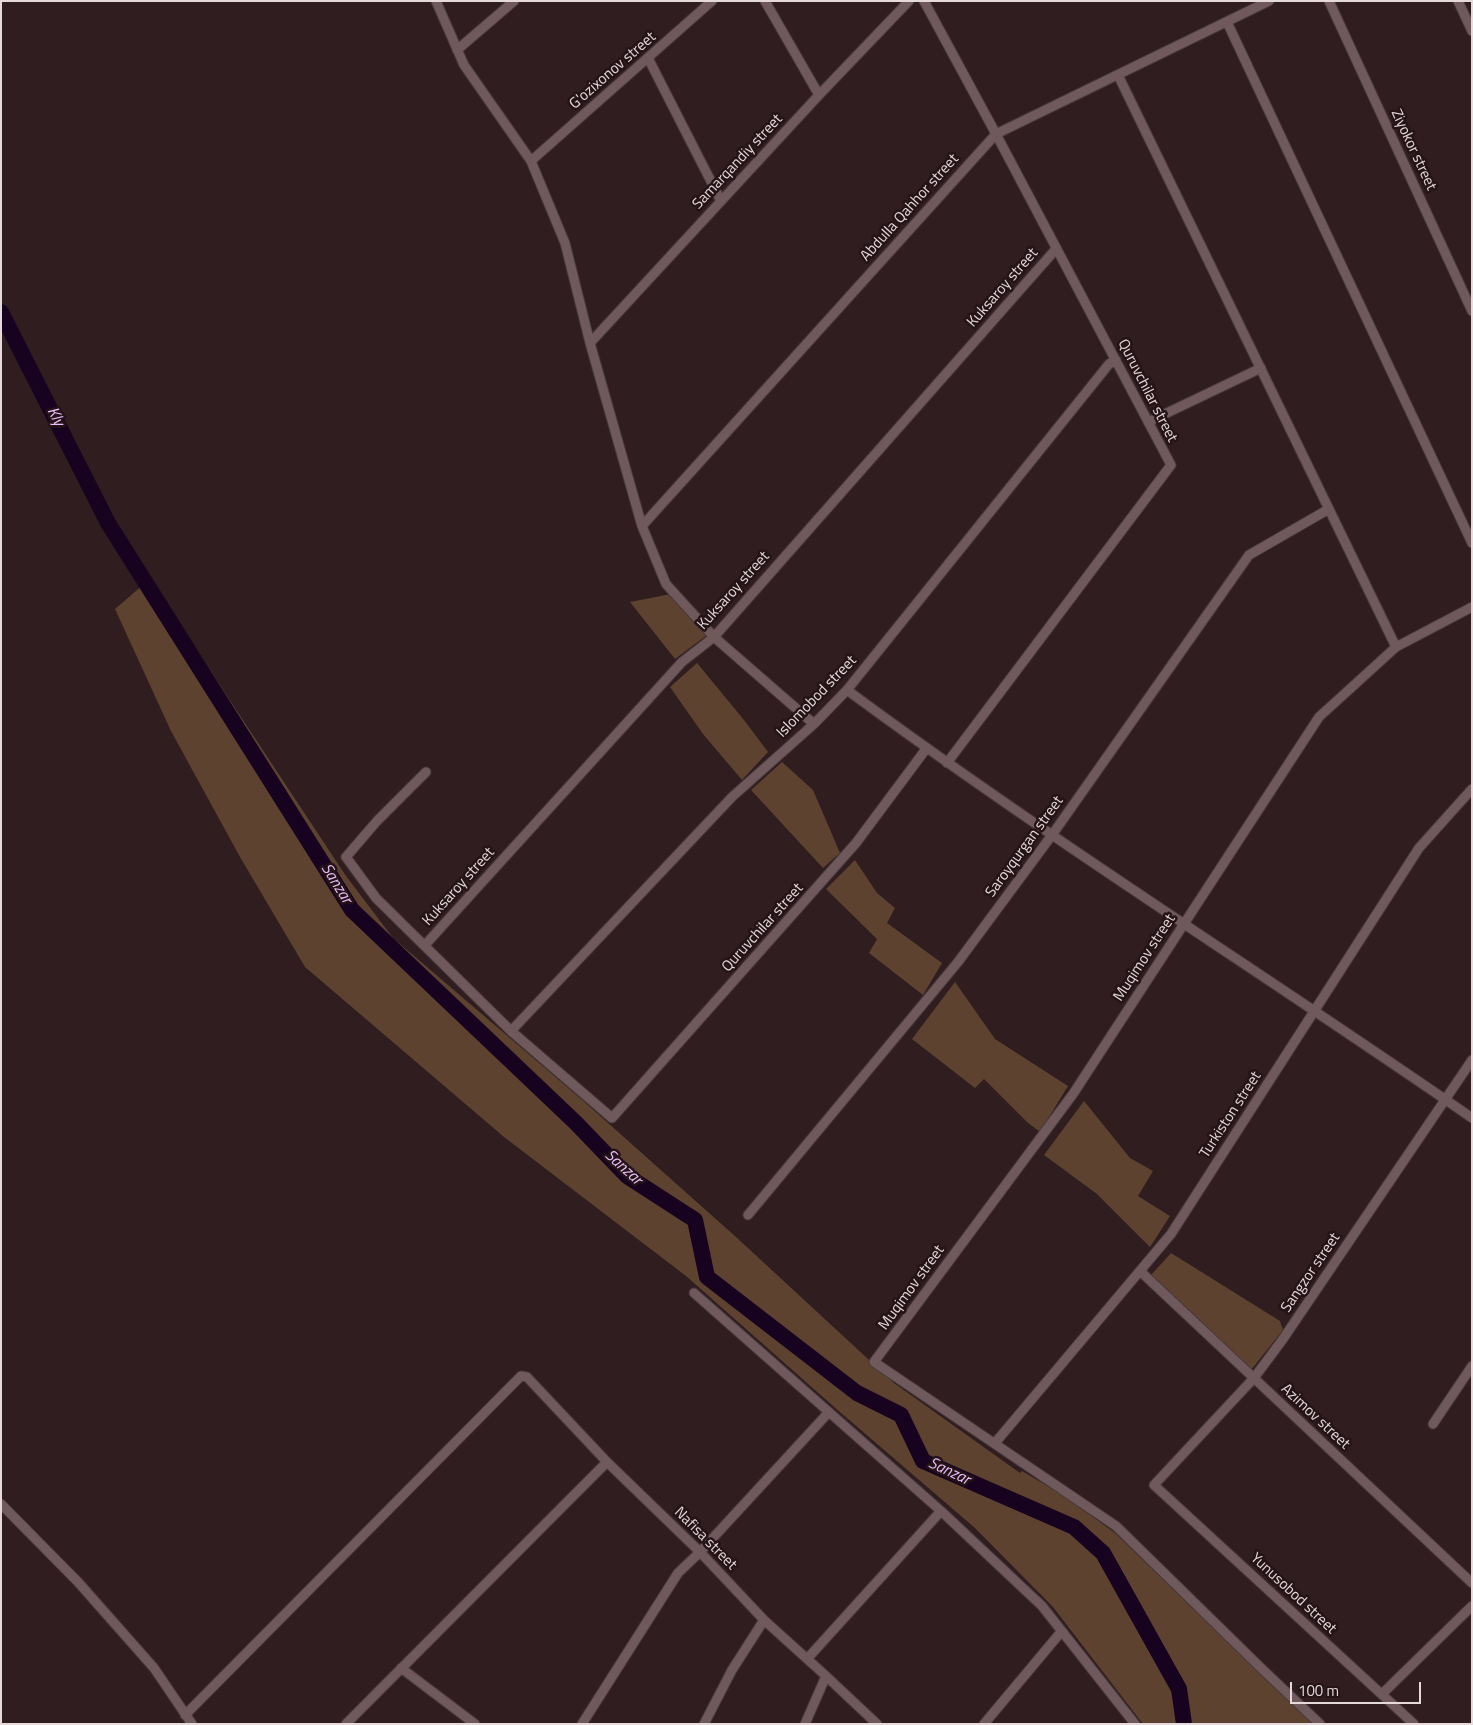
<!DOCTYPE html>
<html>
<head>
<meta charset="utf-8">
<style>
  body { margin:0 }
  #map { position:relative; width:1473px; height:1725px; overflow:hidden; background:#2f1d20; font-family:"Titillium Web",sans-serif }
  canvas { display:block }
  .frame { position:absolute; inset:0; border:2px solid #e6d9db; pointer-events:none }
  .scale { position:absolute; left:1290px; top:1682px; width:131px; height:22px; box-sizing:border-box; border:2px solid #e6d9db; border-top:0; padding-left:6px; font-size:15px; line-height:18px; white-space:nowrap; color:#e6d9db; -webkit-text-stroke:4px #251417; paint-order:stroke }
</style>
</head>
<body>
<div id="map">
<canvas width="1473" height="1725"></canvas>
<div class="frame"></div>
<div class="scale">100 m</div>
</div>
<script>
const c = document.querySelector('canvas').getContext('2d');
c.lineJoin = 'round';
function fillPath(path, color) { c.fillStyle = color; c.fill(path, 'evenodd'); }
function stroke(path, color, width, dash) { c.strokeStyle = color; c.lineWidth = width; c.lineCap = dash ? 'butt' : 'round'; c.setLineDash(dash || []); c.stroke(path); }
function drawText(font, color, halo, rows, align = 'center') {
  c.font = font + ' "Titillium Web",sans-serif'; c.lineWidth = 5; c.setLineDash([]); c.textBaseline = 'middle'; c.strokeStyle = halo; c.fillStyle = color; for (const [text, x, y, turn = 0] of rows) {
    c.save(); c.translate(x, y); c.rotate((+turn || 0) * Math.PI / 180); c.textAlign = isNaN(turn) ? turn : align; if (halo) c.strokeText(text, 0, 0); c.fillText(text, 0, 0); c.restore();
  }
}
fillPath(new Path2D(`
  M 151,578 L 229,699 L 346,876 L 393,938 L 580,1098 L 736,1237 L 894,1383 L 1020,1473 L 1022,1471 L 1061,1494 L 1115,1533 L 1313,1724 L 1143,1724 L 1053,1607 L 975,1528 L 841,1413 L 686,1276 L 504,1137 L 305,967 L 240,857 L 171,731 L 115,609 Z
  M 671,594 L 707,635 L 675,659 L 630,602 Z
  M 697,663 L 744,720 L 768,752 L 742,780 L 703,734 L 670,687 Z
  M 782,762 L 813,790 L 840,853 L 823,868 L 751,790 Z
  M 855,860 L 877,893 L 895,908 L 887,923 L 942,963 L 923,995 L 869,953 L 877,939 L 826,889 Z
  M 955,982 L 995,1039 L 1068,1086 L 1040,1132 L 1027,1122 L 984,1079 L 975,1088 L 912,1039 Z
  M 1084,1101 L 1130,1158 L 1153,1171 L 1138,1196 L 1170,1216 L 1150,1247 L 1097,1194 L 1044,1155 Z
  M 1171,1253 L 1280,1321 L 1283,1330 L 1251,1370 L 1151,1275 Z`), '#5d432f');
stroke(new Path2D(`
  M 1,312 L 108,523 L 352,910 L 576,1123 L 627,1176 L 695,1220 L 707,1277 L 857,1393 L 901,1415 L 923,1461 L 1074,1527 L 1103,1553 L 1179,1689 L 1184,1724`), '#17031f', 16);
const minor = new Path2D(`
  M 436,1 L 464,65 L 531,161 L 565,243 L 590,343 L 642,526 L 666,584 L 714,637 L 814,724
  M 765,1 L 819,95
  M 924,1 L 996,134 L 1171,465 L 947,763
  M 1329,1 L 1472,311
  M 1458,1 L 1472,31
  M 1227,22 L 1472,543
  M 457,50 L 514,1
  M 648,58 L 721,201
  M 1118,75 L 1396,647
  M 531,161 L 712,1
  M 590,343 L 819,95 L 909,1
  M 1148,422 L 1261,368
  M 642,526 L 996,134 L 1269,1
  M 847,690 C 1050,840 1264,974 1472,1118
  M 426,772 L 377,821 L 346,857 L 376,898 L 511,1031 L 612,1118 L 856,843 L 926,749
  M 425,945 L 682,662 L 714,637 L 1056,249
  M 511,1031 L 732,797 L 814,724 L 847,690 L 1109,364 L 1116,360
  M 748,1215 L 958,962 L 1052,835 L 1249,555 L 1329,509
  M 1140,1271 L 1472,1583
  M 694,1293 L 941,1511 L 1042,1606 L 1135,1724
  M 1433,1424 L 1472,1366
  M 995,1443 L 1171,1234 L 1419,848 L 1472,789
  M 1,1504 L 78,1582 L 154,1668 L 192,1724
  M 807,1659 L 941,1511
  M 401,1668 L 475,1724
  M 1382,1694 L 1472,1606
  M 185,1715 L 521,1376 L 527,1377 L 607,1462 L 700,1552 L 764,1620 L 826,1676 L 877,1724
  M 346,1724 L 607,1462
  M 582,1724 L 678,1573 L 700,1552 L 829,1412
  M 704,1724 L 732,1670 L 764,1620
  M 805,1724 L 826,1676
  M 984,1724 L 1061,1632
  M 1320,1724 L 1260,1667 L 1116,1526 L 874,1362 L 1073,1094 L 1319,717 L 1396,647 L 1472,607
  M 1414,1724 L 1154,1485 L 1254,1378 L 1283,1339 L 1472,1060`);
stroke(minor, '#48393c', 11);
stroke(minor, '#6f595d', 9);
drawText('15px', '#e6d9db', '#251417', [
  ["G'ozixonov street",613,71,-41],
  ["Ziyokor street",1413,150,65],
  ["Samarqandiy street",738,162,-47],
  ["Abdulla Qahhor street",910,208,-48],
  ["Kuksaroy street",1003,288,-49],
  ["Quruvchilar street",1147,391,63],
  ["Kuksaroy street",734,591,-48],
  ["Islomobod street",817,697,-46],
  ["Saroyqurgan street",1025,847,-54],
  ["Kuksaroy street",459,887,-48],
  ["Quruvchilar street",763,928,-48],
  ["Muqimov street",1145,958,-57],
  ["Turkiston street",1231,1115,-57],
  ["Sangzor street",1311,1273,-56],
  ["Muqimov street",912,1288,-54],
  ["Azimov street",1315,1417,43],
  ["Nafisa street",705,1539,45],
  ["Yunusobod street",1293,1594,43]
]);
drawText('italic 16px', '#eabffc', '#251417', [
  ["Kly",55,417,63],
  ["Sanzar",336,884,58],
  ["Sanzar",623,1168,42],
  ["Sanzar",949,1472,25]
]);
</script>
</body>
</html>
